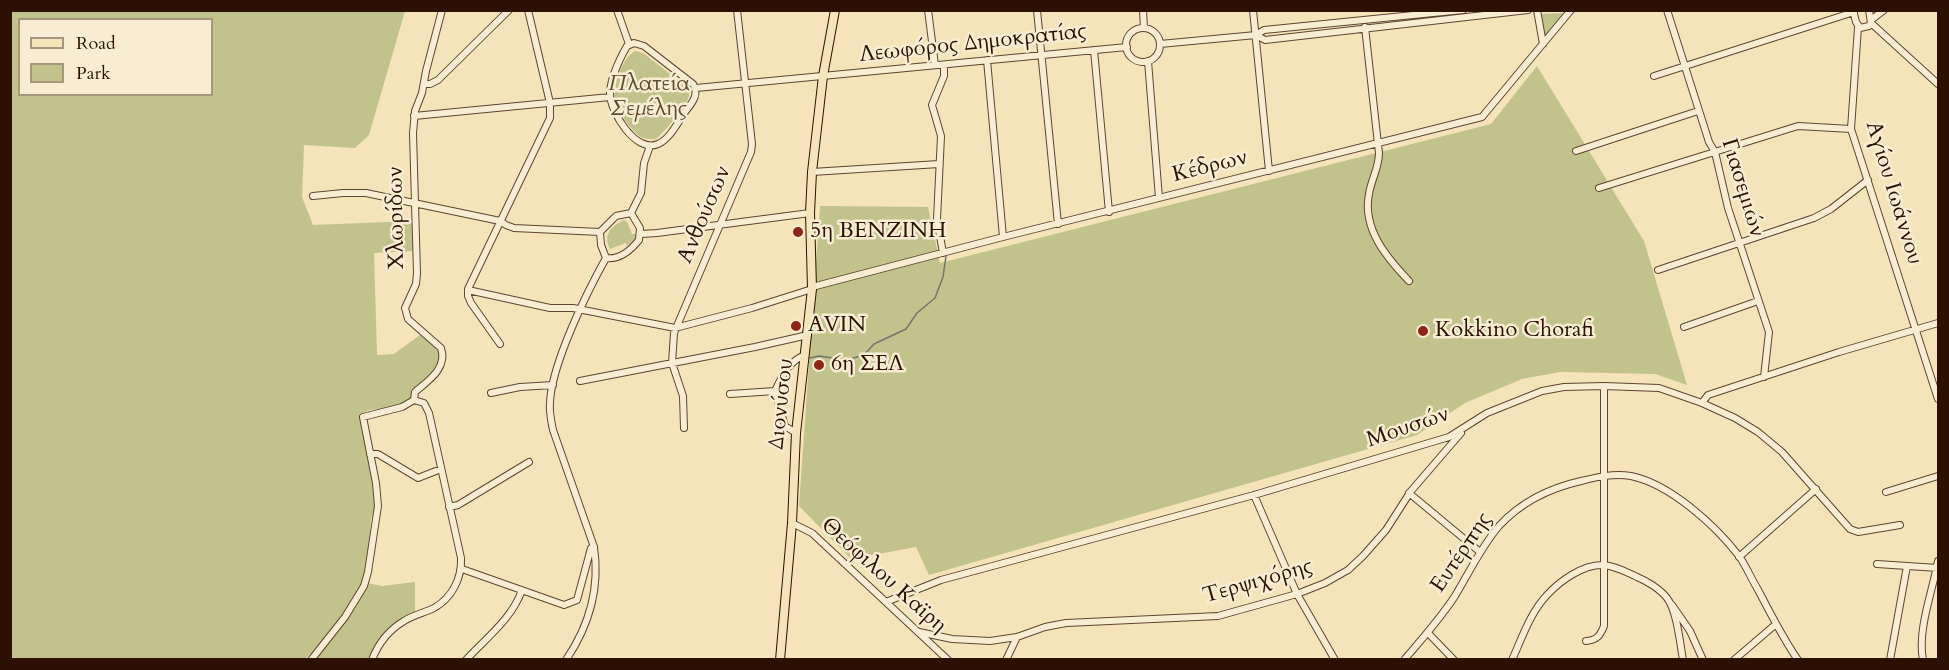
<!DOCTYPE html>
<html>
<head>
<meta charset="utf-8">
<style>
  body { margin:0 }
  #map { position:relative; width:1949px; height:670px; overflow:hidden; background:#f5e3ba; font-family:Cardo,serif }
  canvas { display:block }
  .frame { position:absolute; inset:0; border:12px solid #2c1002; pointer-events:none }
  .legend { position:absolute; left:18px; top:18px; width:195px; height:78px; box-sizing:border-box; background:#f8edd2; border:2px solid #a6957f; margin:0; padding:8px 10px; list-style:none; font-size:18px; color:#2c1002 }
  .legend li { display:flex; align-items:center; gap:12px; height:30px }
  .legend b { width:30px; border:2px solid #a6957f }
</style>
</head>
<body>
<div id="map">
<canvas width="1949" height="670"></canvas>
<div class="frame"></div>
<ul class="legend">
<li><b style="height:8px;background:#f5e3ba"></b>Road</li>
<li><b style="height:16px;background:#c1c28c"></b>Park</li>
</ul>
</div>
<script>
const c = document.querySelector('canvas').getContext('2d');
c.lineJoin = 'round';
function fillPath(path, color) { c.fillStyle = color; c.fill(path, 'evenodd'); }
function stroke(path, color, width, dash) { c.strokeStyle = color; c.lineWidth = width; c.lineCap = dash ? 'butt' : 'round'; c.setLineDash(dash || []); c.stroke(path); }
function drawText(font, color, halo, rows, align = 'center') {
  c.font = font + ' Cardo,serif'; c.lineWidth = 5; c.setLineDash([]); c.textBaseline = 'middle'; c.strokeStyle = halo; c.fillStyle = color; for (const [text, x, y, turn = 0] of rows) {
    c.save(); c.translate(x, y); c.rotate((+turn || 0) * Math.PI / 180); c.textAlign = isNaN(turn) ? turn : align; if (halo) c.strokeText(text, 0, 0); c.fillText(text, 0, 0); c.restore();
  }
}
fillPath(new Path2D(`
  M 10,11 L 405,11 L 369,135 L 355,148 L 304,145 L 302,197 L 313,225 L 412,221 L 413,251 L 374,253 L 377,355 L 394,354 L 424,332 C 429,338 438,346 440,354 C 443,369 410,403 397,406 C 385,410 372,407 361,414 L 360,419 L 374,483 L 375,508 L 371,519 L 368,555 L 362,582 L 382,586 L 415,582 L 415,612 C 393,623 379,638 368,659 L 318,659 L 310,654 L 304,660 L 11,659 ZM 20,20 L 212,20 L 212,94 L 20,94 Z
  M 1563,13 L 1563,16 L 1547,35 L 1544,35 L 1541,14 Z
  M 635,51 L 643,53 L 687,87 C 689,91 690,91 689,96 C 687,106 664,132 656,139 C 650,140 643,139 638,135 C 629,128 617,109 615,98 C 613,84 622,58 635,51 Z
  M 1537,66 L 1644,241 L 1687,385 L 1655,374 L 1560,372 L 1522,379 L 1465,403 L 1417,435 L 929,575 L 916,547 L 851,559 L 799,506 L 820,206 L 928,207 L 940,263 L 1491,124 Z
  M 624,220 L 627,222 L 632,234 L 637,234 L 637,237 L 627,246 L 626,243 L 610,249 C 603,235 610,227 624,220 Z`), '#c1c28c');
stroke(new Path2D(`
  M 810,358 L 819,356 L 846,360 L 864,355 L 874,344 L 906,329 L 917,313 L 935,298 L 943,277 L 946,256`), '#70786d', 1.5);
const minor = new Path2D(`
  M 617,10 L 629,44
  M 928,10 L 935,65
  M 1037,10 L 1058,224
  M 1143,10 L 1144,28
  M 1253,10 L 1269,171
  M 1463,10 L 1264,30 L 1256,35 L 1265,40 L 1528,10
  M 1537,10 L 1543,44
  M 1667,10 L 1709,142 L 1715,152 L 1728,208 L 1769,332 L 1764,377
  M 1853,10 L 1856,22 L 1860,28 L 1869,26 L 1871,23 L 1869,10
  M 1871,20 L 1884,10
  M 1871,23 L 1938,84
  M 1365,27 L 1379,153 C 1379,168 1371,180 1369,194 C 1362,229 1387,258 1409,281
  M 1858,27 L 1851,129 L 1938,399
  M1126 45a17 17 0 1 1 34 0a17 17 0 1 1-34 0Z
  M 634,43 L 644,46 L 693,84 C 700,95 691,104 685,112 C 678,122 670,139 658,144 C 636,154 610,112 610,93 C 611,76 619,60 627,46 Z
  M 1160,44 L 1256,35
  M 1094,50 L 1109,212
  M 987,60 L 1003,237
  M 1148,61 L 1159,198
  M 1654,76 L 1854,12
  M 425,84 L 430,84 L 438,80 L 509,10
  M 696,88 L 1127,47
  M 414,116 L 610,97
  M 1576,151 L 1698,111
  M 812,172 L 939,164
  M 1599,188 L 1798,126 L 1851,129
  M 313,196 L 343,193 L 366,193 L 500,221 L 506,225 L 514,228 L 600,232
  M 631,213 L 641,193 L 644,163 L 650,146
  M 641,234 L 657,233 L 810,213
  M 943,253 L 937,219 L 941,136 L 932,105 L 944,76 L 944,65
  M 606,258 C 619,260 631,250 639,240 L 640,228 L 631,213
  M 606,258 L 601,245 L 600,232 L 616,216 L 631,213
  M 1658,270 L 1814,218 L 1831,209 L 1868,180
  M 812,287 L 1003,237 L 1482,117 L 1571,10
  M 468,290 L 550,308 L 573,308 L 675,328 L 752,308 L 812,289
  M 1684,327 L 1758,301
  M 500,344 L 471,303 L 468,296 L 468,289 L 550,118 L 550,103 L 528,10
  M 580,381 L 755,347 L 808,335
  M 491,393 L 520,387 L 553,385
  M 730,394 L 775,391
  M 414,400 L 415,392 C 428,381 448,368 441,348 L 408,319 L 405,308 L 416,284 L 417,273 L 413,133 L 415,111 L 422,93 L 426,71 L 442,10
  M 1702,403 L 1708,395 L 1839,352 L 1938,323
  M 684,428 L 683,396 L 672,363 L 674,333 L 751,152 L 752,144 L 737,10
  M 796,433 L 785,426 L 775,391 C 782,376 789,361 805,355
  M 370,454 L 378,454 L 418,478 L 441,469
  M 1886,492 L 1938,476
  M 1409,493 L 1480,552
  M 1254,495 L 1297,594 L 1335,660
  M 449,507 L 458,505 L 529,462
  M 792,523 L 812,533 L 948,660
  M 1739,557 L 1816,489
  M 1877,564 L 1938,568
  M 462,569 L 564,605 L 577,600 L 591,548 L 594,547
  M 886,602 L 941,580 L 1254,495 L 1449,437 L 1487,413 L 1542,391 L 1564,387 L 1604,386 L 1659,388 L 1702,403 L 1735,418 L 1758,432 L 1782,452 L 1850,529 L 1858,532 L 1900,525
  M 1672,605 L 1690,631 L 1703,660
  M 919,632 L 952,639 L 990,641 L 1017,637 L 1045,627 L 1066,623 L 1218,616 L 1297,594 L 1325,583 L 1348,570 L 1363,556 L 1386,530 L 1411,491 L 1461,433
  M 1428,633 L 1454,660
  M 1586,641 C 1597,640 1600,636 1604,626 L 1604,386
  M 311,660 L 345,617 L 364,586 L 368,572 L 378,506 L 376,483 L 363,417 L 402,407 L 414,400
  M 372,660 C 378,644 389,630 404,621 C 413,615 424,613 434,608 C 452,598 462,578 461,558 L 429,413 L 424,403 L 414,400
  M 466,660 C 486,638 512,619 522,590
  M 566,660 C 589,626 600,587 594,547 L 553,430 C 551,420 549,412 550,402 C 552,363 587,292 606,258
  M 1006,660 L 1017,637
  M 1404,660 C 1422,639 1440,619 1455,596 C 1469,573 1481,547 1499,526 C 1521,502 1550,488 1581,481 C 1597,477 1614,473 1631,476 C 1670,484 1715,525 1739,556 C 1746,566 1751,578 1757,588 C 1770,612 1782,637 1798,660
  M 1512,660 C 1522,638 1530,613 1547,595 C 1560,581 1582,565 1602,565 C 1613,565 1627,572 1637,577 C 1647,581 1660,589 1667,598 C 1677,611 1680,643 1683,660
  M 1734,660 L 1776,624
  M 1890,660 L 1907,566
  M 1923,660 C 1917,630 1933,590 1938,561`);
const major = new Path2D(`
  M 780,660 L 792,523 L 796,433 L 812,289 L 810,213 L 812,172 L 823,76 L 835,10`);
stroke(minor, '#5e4530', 8);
stroke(major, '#2c1002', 10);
stroke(minor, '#f8edd2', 6);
stroke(major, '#f5e3ba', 8);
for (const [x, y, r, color] of [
  [798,232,6,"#8f2418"],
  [796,326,6,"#8f2418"],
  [1423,331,6,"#8f2418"],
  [819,365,6,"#8f2418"]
]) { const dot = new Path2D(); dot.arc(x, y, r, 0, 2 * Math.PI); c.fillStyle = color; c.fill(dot); stroke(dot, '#f8edd2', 2); }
drawText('22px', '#2c1002', '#f8edd2', [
  ["Λεωφόρος Δημοκρατίας",973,44,-6],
  ["Κέδρων",1210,167,-14],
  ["Γιασεμιών",1742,188,73],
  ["Αγίου Ιωάννου",1893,193,73],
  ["Ανθούσων",705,215,-67],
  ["Χλωρίδων",397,218,-91],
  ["Διονύσου",782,404,-84],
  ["Μουσών",1408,428,-19],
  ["Ευτέρπης",1462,553,-56],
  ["Θεόφιλου Καϊρη",883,576,42],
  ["Τερψιχόρης",1258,582,-16]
]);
drawText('italic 22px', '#604e32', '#f8edd2', [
  ["Πλατεία",649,85],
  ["Σεμέλης",649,110]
]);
drawText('22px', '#2c1002', '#f8edd2', [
  ["5η ΒΕΝΖΙΝΗ",810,232],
  ["AVIN",808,326],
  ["Kokkino Chorafi",1435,331],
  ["6η ΣΕΛ",831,365]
], 'left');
</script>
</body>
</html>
